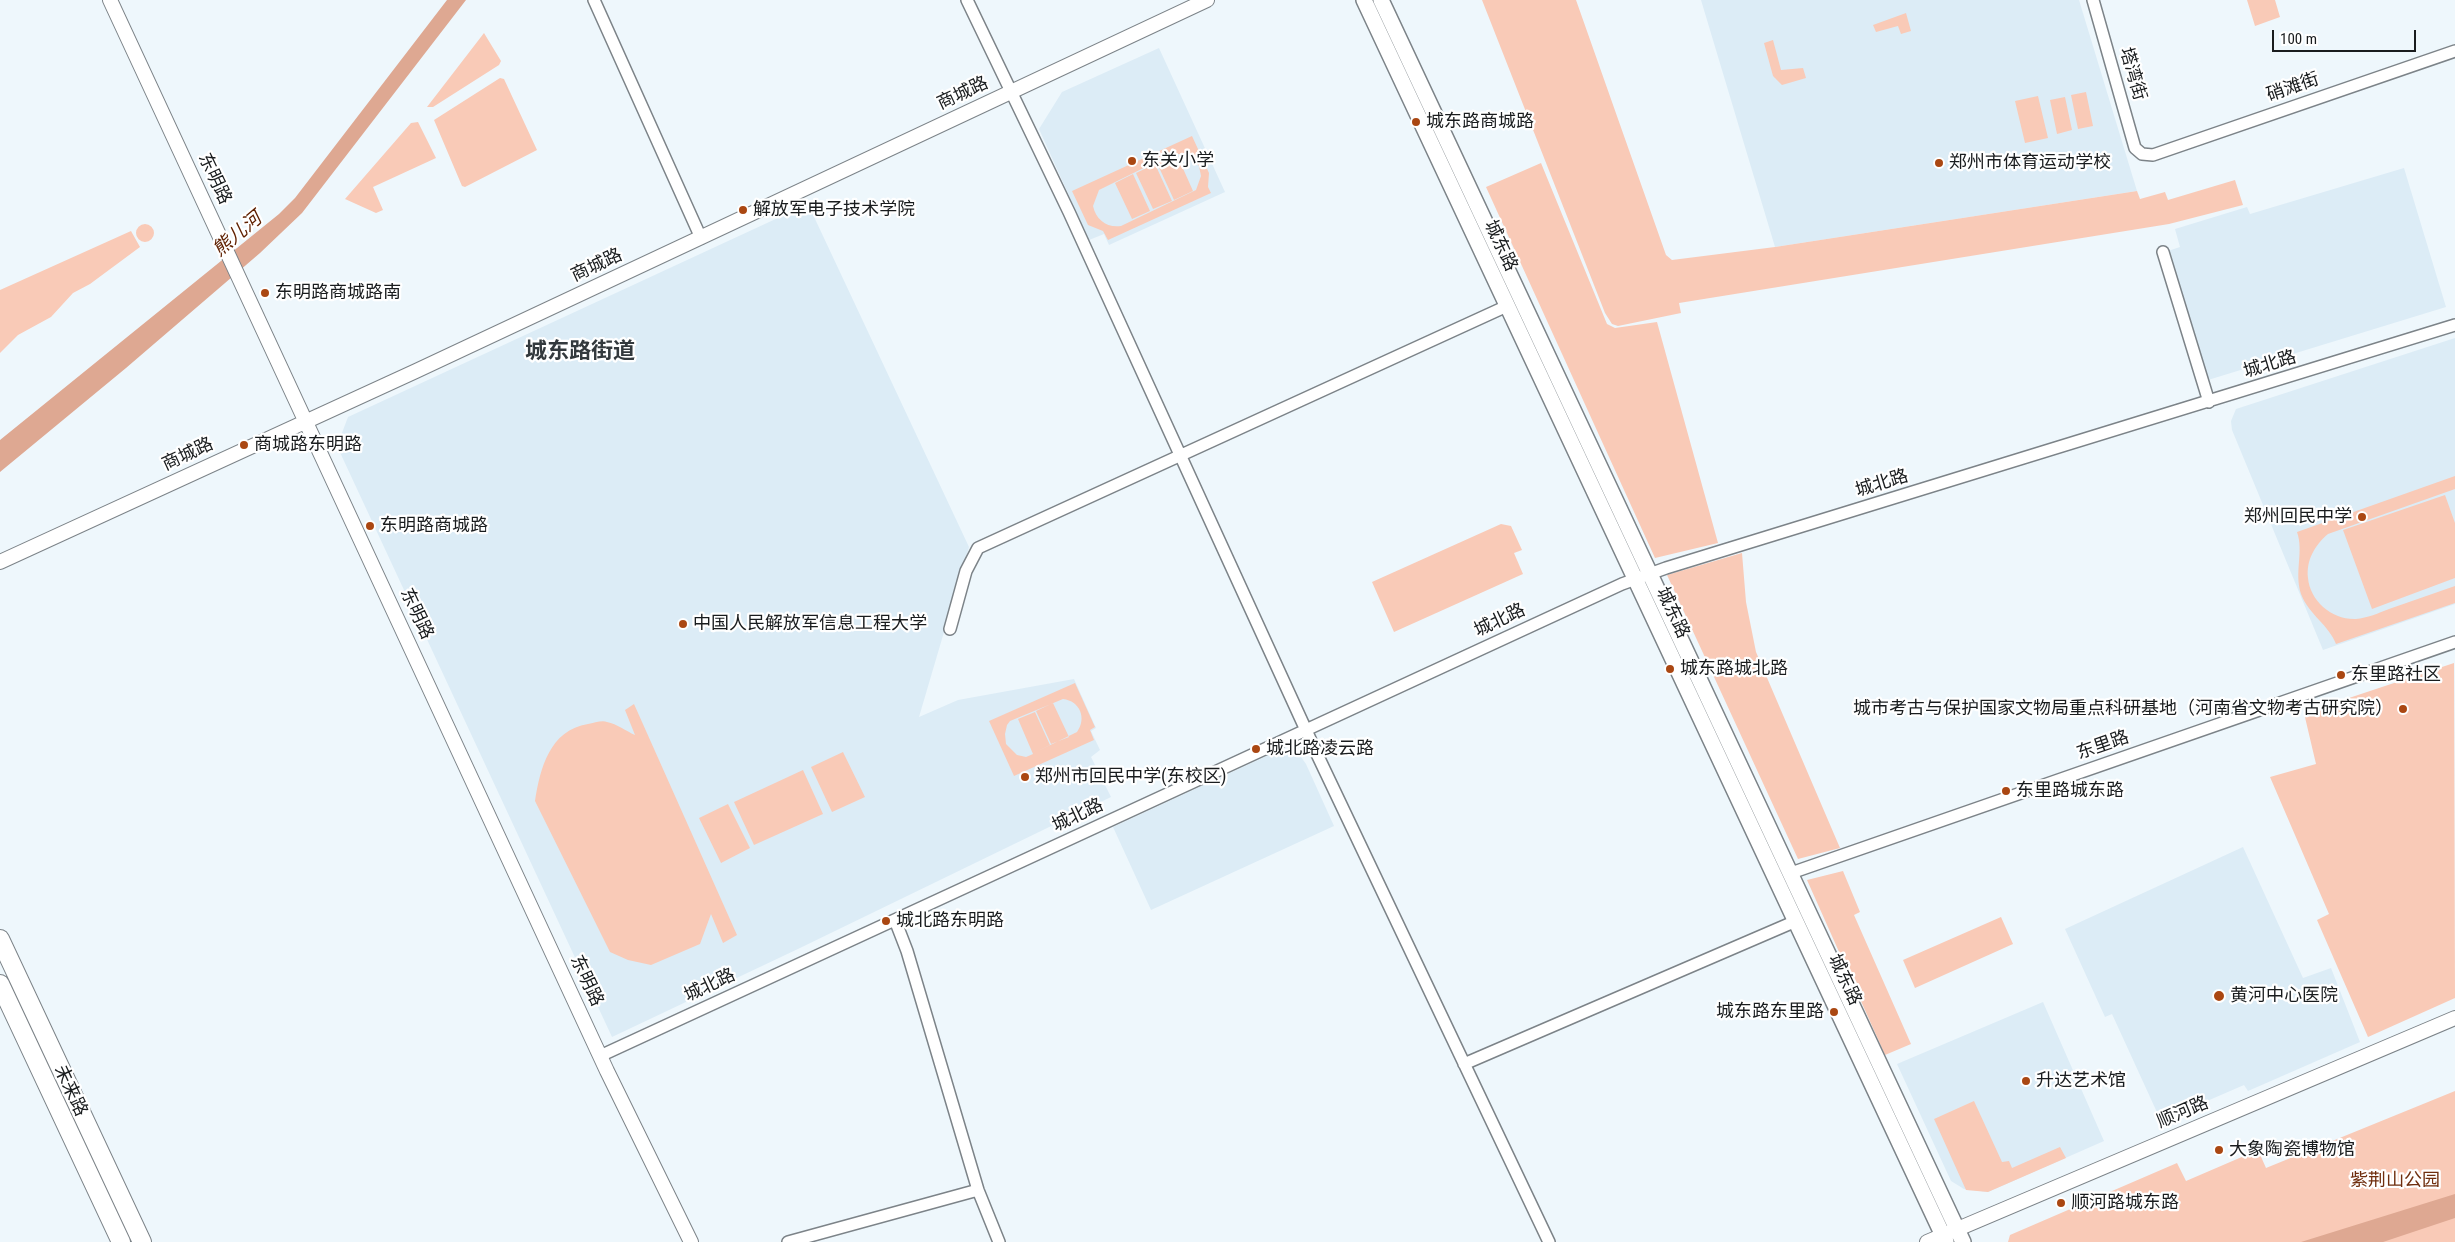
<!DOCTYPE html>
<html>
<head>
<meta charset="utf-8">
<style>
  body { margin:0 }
  #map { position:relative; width:2455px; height:1242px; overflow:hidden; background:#eef7fc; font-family:"Roboto Condensed",sans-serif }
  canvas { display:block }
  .scale { position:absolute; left:2272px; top:30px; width:144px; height:22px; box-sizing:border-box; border:2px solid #191c1e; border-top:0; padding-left:6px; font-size:15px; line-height:18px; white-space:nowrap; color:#191c1e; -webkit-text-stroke:4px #fff; paint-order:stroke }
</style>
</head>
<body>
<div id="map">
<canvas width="2455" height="1242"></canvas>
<div class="scale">100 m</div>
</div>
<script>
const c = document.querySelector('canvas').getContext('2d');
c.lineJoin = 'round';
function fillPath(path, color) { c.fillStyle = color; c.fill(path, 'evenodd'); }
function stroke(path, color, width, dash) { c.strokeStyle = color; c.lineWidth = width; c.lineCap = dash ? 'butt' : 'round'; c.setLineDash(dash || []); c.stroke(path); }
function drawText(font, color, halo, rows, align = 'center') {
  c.font = font + ' "Roboto Condensed","Noto Sans SC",sans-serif'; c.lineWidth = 4.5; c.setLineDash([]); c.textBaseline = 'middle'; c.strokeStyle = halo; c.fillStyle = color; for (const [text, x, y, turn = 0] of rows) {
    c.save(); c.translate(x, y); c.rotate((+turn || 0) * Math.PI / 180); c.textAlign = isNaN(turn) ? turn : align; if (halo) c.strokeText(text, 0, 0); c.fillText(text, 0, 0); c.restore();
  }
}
fillPath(new Path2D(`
  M 1701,0 L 2079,0 L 2137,191 L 1775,247 Z
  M 1159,48 L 1225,192 L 1109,245 L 1104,234 L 1089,240 L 1039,129 L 1062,92 Z
  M 2404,168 L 2446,307 L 2208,380 L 2168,251 L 2180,247 L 2175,229 L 2247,207 L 2250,214 Z
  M 808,204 L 969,547 L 919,717 L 958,700 L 1074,679 L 1096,728 L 1091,731 L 1100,750 L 1091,757 L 1111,797 L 800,948 L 612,1037 L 337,446 L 348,417 Z
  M 2455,338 L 2455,604 L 2323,650 L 2232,430 L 2231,421 L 2236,409 Z
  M 1292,752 L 1301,757 L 1306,764 L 1334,826 L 1151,910 L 1113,827 L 1271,754 Z
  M 2243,847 L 2303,978 L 2331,968 L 2360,1042 L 2248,1091 L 2244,1085 L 2161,1121 L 2112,1014 L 2105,1017 L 2065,929 Z
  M 2043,1002 L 2104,1141 L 1988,1192 L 1964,1189 L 1951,1181 L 1897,1064 Z`), '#dcecf6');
fillPath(new Path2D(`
  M 1482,0 L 1576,0 L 1666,255 L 1672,260 L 1775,247 L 2137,191 L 2140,199 L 2165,192 L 2168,200 L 2235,180 L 2243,205 L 2169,224 L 1679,303 L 1681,313 L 1618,326 L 1612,324 L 1605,313 Z
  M 2247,0 L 2275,0 L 2280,17 L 2255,26 Z
  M 1906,13 L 1911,31 L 1901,34 L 1898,26 L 1876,32 L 1873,25 Z
  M 484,33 L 501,61 L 499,65 L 433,107 L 427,107 Z
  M 1773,40 L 1781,70 L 1803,68 L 1806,78 L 1782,85 L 1773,76 L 1764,43 Z
  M 500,78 L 504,79 L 537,150 L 465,187 L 462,186 L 434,120 Z
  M 2086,92 L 2093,126 L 2078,129 L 2071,95 Z
  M 2038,96 L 2048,138 L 2025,143 L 2015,101 Z
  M 2065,97 L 2072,130 L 2057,134 L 2050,100 Z
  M 418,122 L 436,158 L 373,187 L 383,210 L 376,213 L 345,199 L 411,123 Z
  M 1192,136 L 1209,173 L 1208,187 L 1211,193 L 1108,240 L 1103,231 L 1088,225 L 1072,191 ZM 1174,153 L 1191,157 L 1199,166 L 1201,176 L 1196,190 L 1121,226 C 1107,228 1096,220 1093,206 L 1099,190 Z
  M 1177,155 L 1193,191 L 1174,200 L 1157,163 Z
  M 1541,163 L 1607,324 L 1615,328 L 1657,322 L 1718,543 L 1655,558 L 1486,187 Z
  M 1155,164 L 1172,201 L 1153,209 L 1136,173 Z
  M 1133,174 L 1150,211 L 1132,219 L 1115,183 Z
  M136 233a9 9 0 1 1 18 0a9 9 0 1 1-18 0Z
  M 131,231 L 140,247 L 90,284 L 73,293 L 51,317 L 18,335 L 0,353 L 0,290 Z
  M 2455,476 L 2455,489 L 2328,534 C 2315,545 2306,560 2308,578 C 2310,601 2332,620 2356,619 C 2367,618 2379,613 2389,609 C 2411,601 2433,594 2455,586 L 2455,603 L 2336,644 C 2329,625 2309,615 2301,594 C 2294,572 2304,552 2297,532 Z
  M 2445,495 L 2455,523 L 2455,578 L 2372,609 L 2343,530 Z
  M 1501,524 L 1511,526 L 1522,550 L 1514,553 L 1523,574 L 1394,632 L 1372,582 Z
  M 1742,553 L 1746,602 L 1756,652 L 1840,848 L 1798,859 L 1667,575 Z
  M 2454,663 L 2455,998 L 2368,1037 L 2317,920 L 2329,914 L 2270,777 L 2316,764 L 2304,713 Z
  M 1075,683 L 1095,727 L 1090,730 L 1094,740 L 1014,776 L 989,721 ZM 1063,699 C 1080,701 1087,718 1077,732 L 1038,751 L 1050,745 L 1035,712 L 1018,719 L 1033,754 L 1026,757 L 1017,755 L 1006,744 L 1005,734 L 1007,725 L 1010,721 Z
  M 1053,703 L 1069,737 L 1051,744 L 1036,711 Z
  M 634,704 L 737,935 L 723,943 L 711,914 L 700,944 L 651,965 L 628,960 L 610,952 L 535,801 C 540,768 550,730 588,724 C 594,723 602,720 607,722 C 617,724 626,731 635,735 L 625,710 Z
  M 843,752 L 865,797 L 832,812 L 811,767 Z
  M 803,770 L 823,814 L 754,845 L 734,802 Z
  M 728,804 L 750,848 L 721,863 L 699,818 Z
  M 1843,871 L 1860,912 L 1854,915 L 1911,1044 L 1885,1055 L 1807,880 Z
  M 2001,917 L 2013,944 L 1915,988 L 1903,960 Z
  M 2455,1091 L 2455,1242 L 2008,1242 L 2010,1235 L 2177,1163 L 2186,1181 L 2258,1150 L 2266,1168 Z
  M 1974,1101 L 2002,1162 L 2009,1161 L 2012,1168 L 2060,1147 L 2066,1158 L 1988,1192 L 1966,1190 L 1934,1119 Z`), '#f9cab7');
fillPath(new Path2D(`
  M 447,0 L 466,0 L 302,213 L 260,253 L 126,368 L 0,472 L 0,440 L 279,214 L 295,198 Z
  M 2455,1194 L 2455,1218 L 2383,1242 L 2301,1242 Z`), '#dea892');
const minor = new Path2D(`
  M 594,0 L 701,238
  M 967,0 L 1069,212 L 1316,752 L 1549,1242
  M 2093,0 L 2135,148 L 2142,154 L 2153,155 L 2455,51
  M 2163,252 L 2209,402
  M 950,629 L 966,571 L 978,548 L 1507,306
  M 1791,873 L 2455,642
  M 895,920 L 907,951 L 978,1190 L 999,1242
  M 600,1056 L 1622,584 L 1666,568 L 2455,325
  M 1464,1064 L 1796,921
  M 788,1242 L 978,1190`);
const tertiary = new Path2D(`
  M 110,0 L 607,1071 L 691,1242
  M 0,562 L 416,371 L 1207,0
  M 1927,1242 L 2455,1018`);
const secondary = new Path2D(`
  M 1364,0 L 1946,1242
  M 1381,0 L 1963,1242`);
const primary = new Path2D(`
  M 0,939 L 142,1242
  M 0,984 L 121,1242`);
stroke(minor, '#7c8388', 14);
stroke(tertiary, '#7c8388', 16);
stroke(secondary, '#7c8388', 18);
stroke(primary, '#7c8388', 20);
stroke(minor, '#fff', 11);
stroke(tertiary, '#fff', 14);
stroke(secondary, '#fff', 15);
stroke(primary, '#fff', 18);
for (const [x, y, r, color] of [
  [1416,122,5,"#aa4712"],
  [1132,161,5,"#aa4712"],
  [1939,163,5,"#aa4712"],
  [743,210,5,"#aa4712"],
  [265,293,5,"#aa4712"],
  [244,445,5,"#aa4712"],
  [2362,517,5,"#aa4712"],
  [370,526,5,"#aa4712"],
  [683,624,5,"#aa4712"],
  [1670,669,5,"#aa4712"],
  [2341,675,5,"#aa4712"],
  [2403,709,5,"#aa4712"],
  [1256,749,5,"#aa4712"],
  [1025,777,5,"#aa4712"],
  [2006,791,5,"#aa4712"],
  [886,921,5,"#aa4712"],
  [2219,996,6,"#aa4712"],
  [1834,1012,5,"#aa4712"],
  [2026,1081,5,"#aa4712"],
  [2219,1150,5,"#aa4712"],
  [2061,1203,5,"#aa4712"]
]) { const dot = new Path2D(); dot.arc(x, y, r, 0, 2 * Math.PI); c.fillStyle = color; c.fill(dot); stroke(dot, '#fff', 2); }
drawText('18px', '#191c1e', '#fff', [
  ["塔湾街",2132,74,74],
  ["硝滩街",2293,88,-19],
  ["商城路",963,94,-25],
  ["东明路",214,179,65],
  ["城东路",1500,246,65],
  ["商城路",597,266,-25],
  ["城北路",2270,365,-17],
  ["商城路",188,455,-25],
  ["城北路",1882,484,-17],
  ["城东路",1672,613,65],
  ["东明路",416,614,65],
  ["城北路",1500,621,-25],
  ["东里路",2103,746,-19],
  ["城北路",1078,816,-25],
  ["城东路",1844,980,65],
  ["东明路",586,981,65],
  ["城北路",710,986,-25],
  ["未来路",70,1091,65],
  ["顺河路",2183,1113,-23]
]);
drawText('18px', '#191c1e', '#fff', [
  ["城东路商城路",1426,122],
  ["东关小学",1142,161],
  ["郑州市体育运动学校",1949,163],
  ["解放军电子技术学院",753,210],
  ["东明路商城路南",275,293],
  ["商城路东明路",254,445],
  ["郑州回民中学",2352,517,"right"],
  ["东明路商城路",380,526],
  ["中国人民解放军信息工程大学",693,624],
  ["城东路城北路",1680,669],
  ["东里路社区",2351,675],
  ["城市考古与保护国家文物局重点科研基地（河南省文物考古研究院）",2393,709,"right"],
  ["城北路凌云路",1266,749],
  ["郑州市回民中学(东校区)",1035,777],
  ["东里路城东路",2016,791],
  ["城北路东明路",896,921],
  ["黄河中心医院",2230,996],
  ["城东路东里路",1824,1012,"right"],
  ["升达艺术馆",2036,1081],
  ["大象陶瓷博物馆",2229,1150],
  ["顺河路城东路",2071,1203]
], 'left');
drawText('18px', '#6f2e0e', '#fff', [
  ["紫荆山公园",2395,1181]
]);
drawText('italic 19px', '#5f2000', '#fff', [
  ["熊儿河",238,235,-40]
]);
drawText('bold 22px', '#33393d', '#fff', [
  ["城东路街道",580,352]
]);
</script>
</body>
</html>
